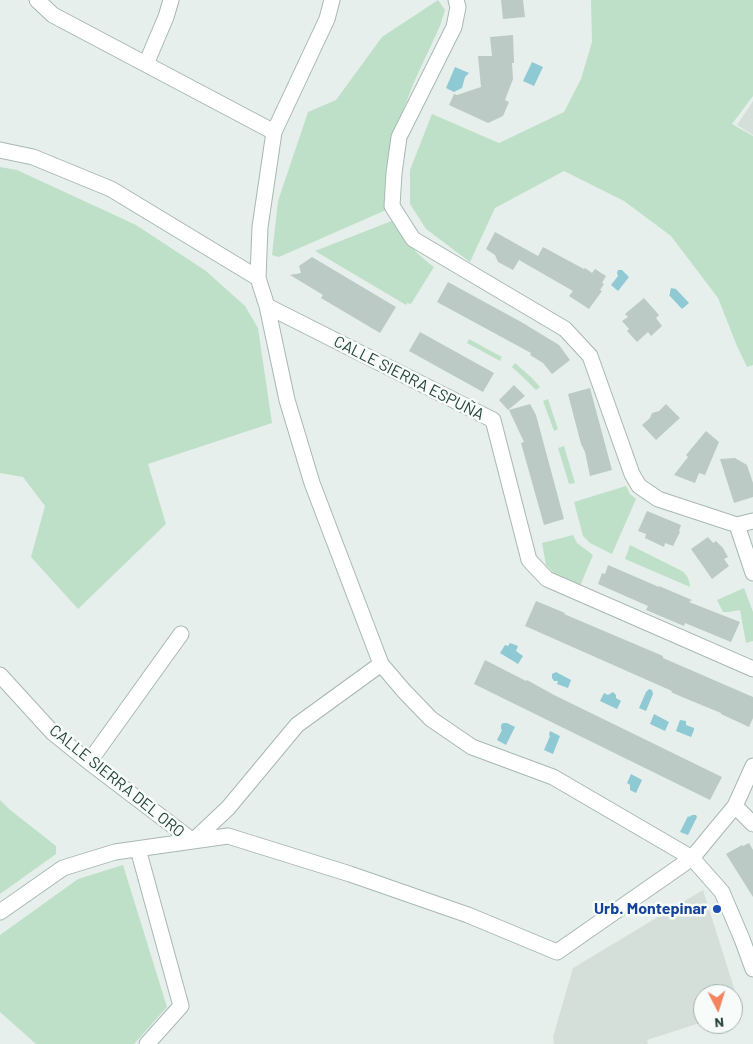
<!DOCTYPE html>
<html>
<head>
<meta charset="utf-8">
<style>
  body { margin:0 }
  #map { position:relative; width:753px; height:1044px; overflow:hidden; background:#e6efeb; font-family:Barlow,sans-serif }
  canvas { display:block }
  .north { position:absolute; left:693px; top:984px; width:50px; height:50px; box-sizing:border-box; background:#f7fbf9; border:1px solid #a3b1ad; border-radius:50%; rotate:175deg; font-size:14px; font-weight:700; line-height:20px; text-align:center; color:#24423a }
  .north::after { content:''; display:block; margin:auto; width:18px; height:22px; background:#f4845f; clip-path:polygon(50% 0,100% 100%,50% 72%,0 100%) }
</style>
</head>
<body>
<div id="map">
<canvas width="753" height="1044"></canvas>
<div class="north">N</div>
</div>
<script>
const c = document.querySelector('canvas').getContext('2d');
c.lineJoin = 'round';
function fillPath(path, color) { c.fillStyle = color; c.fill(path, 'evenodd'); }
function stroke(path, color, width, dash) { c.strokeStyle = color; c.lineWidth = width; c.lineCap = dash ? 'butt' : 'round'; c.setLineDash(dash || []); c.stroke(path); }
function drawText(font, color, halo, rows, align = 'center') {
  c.font = font + ' Barlow,sans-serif'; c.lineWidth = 5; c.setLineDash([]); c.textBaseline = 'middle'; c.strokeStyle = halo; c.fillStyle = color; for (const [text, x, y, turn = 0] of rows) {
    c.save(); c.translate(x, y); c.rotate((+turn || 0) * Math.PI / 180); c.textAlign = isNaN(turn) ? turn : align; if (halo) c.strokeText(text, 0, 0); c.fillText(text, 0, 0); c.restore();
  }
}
fillPath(new Path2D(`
  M 753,101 L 753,135 L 737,125 Z
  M 703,890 L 741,1010 L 733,1013 L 733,994 L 703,994 L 703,1022 L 647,1040 L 648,1044 L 554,1044 L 553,1037 L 573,968 Z`), '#d4dfda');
fillPath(new Path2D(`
  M 438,0 L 445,10 L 440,26 L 414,82 L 390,145 L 386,210 L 279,257 L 272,255 L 278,201 L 308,112 L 336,100 L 382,37 Z
  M 591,0 L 753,0 L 753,96 L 732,124 L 753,136 L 753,365 L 747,367 L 737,346 L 718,298 L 671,236 L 624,201 L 564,171 L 495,208 L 470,262 L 426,229 L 410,204 L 410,170 L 432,114 L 499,143 L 564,112 L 581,79 L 592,42 Z
  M 0,167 L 17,170 L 136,225 L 206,271 L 245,306 L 258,328 L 272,423 L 148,464 L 166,524 L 78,609 L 31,557 L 45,506 L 23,477 L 0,473 Z
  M 394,220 C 406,242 414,252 434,267 L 411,304 L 407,303 L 406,305 L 315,251 Z
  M 469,339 L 502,357 L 500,361 L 467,343 Z
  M 515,363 L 531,377 L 540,387 L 536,390 L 528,382 L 512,367 Z
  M 548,399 L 558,429 L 554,431 L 543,401 Z
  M 564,446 L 575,483 L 569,484 L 558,448 Z
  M 626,486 L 630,494 L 636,499 L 612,554 L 590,543 L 583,536 L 574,502 Z
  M 573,535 L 577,543 L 593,555 L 580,586 L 558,577 L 546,565 L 542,543 Z
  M 630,545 L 682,571 C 688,576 689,579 690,587 L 625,559 Z
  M 744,588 L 753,612 L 753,641 L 746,643 L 740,610 L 729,612 L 723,612 L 717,600 Z
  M 0,800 L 9,809 L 56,846 L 56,854 L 0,894 Z
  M 123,865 L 167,1007 L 134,1044 L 36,1044 L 0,1012 L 0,935 L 78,879 Z`), '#bfe0c8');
fillPath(new Path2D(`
  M 532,62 L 543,67 L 534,86 L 523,81 Z
  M 455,67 L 469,73 L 465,77 L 462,88 L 454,92 L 446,88 Z
  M 618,270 L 622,270 L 629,277 L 618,291 L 611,285 L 618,276 L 617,273 Z
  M 671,288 L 676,289 L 689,303 L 682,309 L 669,295 L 670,294 L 670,292 Z
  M 510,643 L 518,646 L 516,651 L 523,656 L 518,664 L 500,653 L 505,645 L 508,646 Z
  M 556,672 L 571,680 L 568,688 L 557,684 L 558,681 L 554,681 L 552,678 L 552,674 Z
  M 649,689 L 652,690 L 653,694 L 646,711 L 639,708 L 646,692 Z
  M 613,692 L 616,695 L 616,698 L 621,701 L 617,709 L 600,701 L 604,693 L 608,695 Z
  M 654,714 L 669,722 L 665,731 L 650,724 Z
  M 680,720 L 686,721 L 686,725 L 694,728 L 694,730 L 691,737 L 676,731 Z
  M 503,723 L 507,723 L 515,727 L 506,745 L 497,740 L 502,730 L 501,729 L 501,725 Z
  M 550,731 L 560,736 L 553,754 L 544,750 L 550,736 L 549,735 Z
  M 631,774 L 642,780 L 636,793 L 630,790 L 630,785 L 627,783 Z
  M 692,815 L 696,815 L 697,817 L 688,835 L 680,832 L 688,816 L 689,817 Z`), '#8ec9d4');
fillPath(new Path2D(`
  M 501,0 L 523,0 L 525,17 L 503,19 Z
  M 513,35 L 514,63 L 512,63 L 513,79 L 505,100 L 509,102 L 503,116 L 488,123 L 449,105 L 454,94 L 457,95 L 481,87 L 478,56 L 492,56 L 490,37 Z
  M 495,232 L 538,256 L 543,247 L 584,269 L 585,268 L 592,273 L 595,269 L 606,276 L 602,283 L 604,284 L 600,290 L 602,291 L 589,309 L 569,296 L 573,291 L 519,260 L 513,270 L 498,262 L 495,255 L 486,249 Z
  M 312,257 L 396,307 L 380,333 L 321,298 L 323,295 L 290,275 L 301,273 L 299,266 Z
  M 448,282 L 523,323 L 559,345 L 570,360 L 552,374 L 543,363 L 530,355 L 531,353 L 437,302 Z
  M 644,298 L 659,315 L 656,318 L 662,326 L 651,336 L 648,332 L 637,342 L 627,331 L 629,329 L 622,321 L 628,317 L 625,314 Z
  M 420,332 L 494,373 L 483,392 L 409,351 Z
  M 514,385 L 525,396 L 508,410 L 499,400 Z
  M 590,388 L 612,470 L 590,476 L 585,452 L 581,444 L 568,394 Z
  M 530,404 L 536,415 L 564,519 L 544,525 L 521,443 L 524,442 L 509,410 Z
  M 666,404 L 680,418 L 656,440 L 642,425 L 650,418 L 652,413 L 659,411 Z
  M 706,431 L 719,442 L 705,475 L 699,473 L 695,483 L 674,475 L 688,457 L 686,455 Z
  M 735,458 L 747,465 L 753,483 L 753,497 L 734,503 L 720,459 Z
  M 647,511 L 681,525 L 679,531 L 680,532 L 673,546 L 665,543 L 664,547 L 645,538 L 646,534 L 638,531 Z
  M 708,537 L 713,543 L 716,541 L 723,548 L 728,557 L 724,559 L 729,566 L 712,579 L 691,549 Z
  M 608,565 L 659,587 L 659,586 L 692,600 L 689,602 L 740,622 L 731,642 L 685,623 L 684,626 L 646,610 L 648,606 L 598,584 L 602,573 L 605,574 Z
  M 536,601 L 565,613 L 564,614 L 663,656 L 663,658 L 753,697 L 753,718 L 749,727 L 721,714 L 721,713 L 682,697 L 671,692 L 672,691 L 525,626 Z
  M 485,660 L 526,681 L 527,680 L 554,695 L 722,777 L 710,800 L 474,684 Z
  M 749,843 L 753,850 L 753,897 L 726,854 L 742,845 L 743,846 Z`), '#bbcac4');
const street = new Path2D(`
  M 37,0 L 53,15 L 274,132
  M 332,0 L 327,19 L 274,132 L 260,227 L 258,278 L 267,306 L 287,400 L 312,483 L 381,664 L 404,691 L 431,719 L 472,747 L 553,777 L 692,858 L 722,892 L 742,939 L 753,969
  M 456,0 L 458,7 L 454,27 L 399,137 L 394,173 L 392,206 L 413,239 L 565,329 L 590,356 L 632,474 L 639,486 L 658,499 L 737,525 L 753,521
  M 146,64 L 166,17 L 171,0
  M 0,150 L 33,157 L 111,189 L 258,278
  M 267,306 L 493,420 L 529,560 L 547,579 L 753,669
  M 737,525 L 753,573
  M 0,675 L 53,733 L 89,762 L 193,841 L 228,808 L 297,725 L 381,664
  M 89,762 L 181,634
  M 735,806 L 753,824
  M 138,849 L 181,1006 L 147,1044
  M 0,912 L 63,868 L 115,852 L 228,836 L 350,874 L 468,915 L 557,952 L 692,858 L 735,806 L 753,766`);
stroke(street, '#a8b8b2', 17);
stroke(street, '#fff', 15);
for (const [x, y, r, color] of [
  [717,909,5,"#1a4fb4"]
]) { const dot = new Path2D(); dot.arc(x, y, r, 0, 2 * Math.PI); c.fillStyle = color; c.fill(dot); stroke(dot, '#f7fbf9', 2); }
drawText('16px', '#24423a', '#f7fbf9', [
  ["CALLE SIERRA ESPUÑA",409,378,27],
  ["CALLE SIERRA DEL ORO",117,781,39]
]);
drawText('bold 16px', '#164399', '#f7fbf9', [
  ["Urb. Montepinar",707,909]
], 'right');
</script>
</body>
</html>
